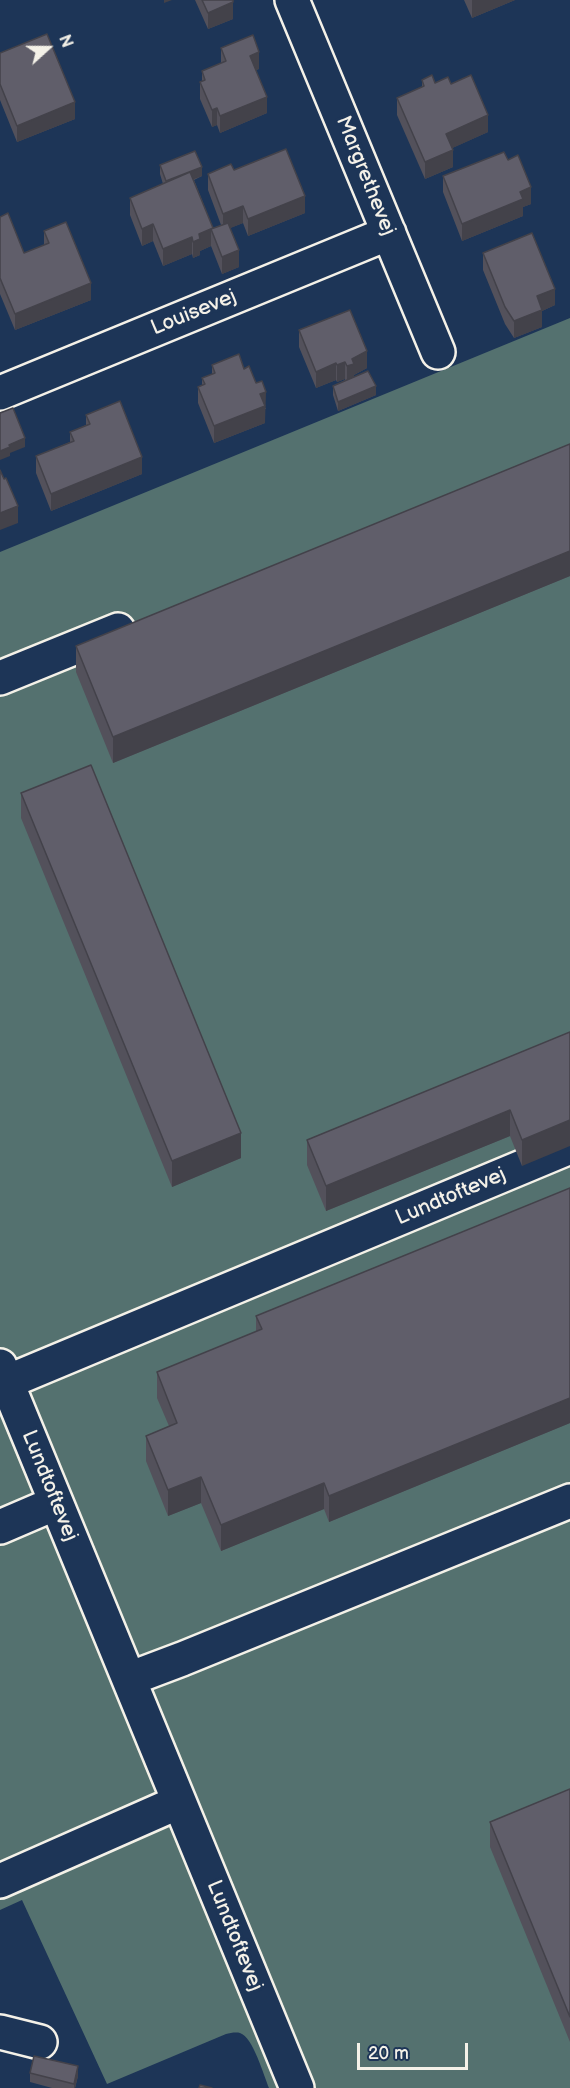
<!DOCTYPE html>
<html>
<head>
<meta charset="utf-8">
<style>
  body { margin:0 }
  #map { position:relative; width:570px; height:2088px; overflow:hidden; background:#1d3557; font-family:"Balsamiq Sans",sans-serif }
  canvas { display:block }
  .north { position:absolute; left:18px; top:18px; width:60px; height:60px; -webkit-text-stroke:4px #1d3557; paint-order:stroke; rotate:69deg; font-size:16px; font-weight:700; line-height:24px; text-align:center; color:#f4f1e8 }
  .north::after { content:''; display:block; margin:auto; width:21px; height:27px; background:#f4f1e8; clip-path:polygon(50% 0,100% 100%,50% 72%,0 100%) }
  .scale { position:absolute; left:357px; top:2043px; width:111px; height:27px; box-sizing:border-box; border:3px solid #f4f1e8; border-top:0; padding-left:8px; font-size:18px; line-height:21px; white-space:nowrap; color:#f4f1e8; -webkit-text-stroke:4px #1d3557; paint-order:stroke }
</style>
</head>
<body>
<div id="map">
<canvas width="570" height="2088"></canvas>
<div class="north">N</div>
<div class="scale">20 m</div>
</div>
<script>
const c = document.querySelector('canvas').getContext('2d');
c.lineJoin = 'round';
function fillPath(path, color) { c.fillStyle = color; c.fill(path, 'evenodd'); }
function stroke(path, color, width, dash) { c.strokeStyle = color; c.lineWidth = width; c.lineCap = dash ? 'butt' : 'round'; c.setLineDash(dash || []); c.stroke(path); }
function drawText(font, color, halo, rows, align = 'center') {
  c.font = font + ' "Balsamiq Sans",sans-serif'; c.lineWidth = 6; c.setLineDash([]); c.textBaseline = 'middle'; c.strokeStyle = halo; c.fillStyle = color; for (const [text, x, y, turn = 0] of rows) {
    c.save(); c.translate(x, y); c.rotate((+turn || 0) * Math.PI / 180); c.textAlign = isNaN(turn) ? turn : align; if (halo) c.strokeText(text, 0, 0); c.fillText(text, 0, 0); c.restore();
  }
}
fillPath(new Path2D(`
  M 570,318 L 570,2088 L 269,2088 C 264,2076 253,2037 240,2033 C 236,2032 230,2033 226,2034 L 107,2084 L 22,1900 L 0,1910 L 0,552 Z`), '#54716f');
const minor = new Path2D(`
  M 292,0 L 438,352
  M 0,393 L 389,233
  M 0,678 L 118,630
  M 0,1366 L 297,2088
  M 7,1382 L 570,1147
  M 0,1527 L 56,1503
  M 129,1679 L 182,1659 L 570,1501
  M 0,1881 L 179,1802
  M 0,2032 L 40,2042`);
stroke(minor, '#f4f1e8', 38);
stroke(minor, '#1d3557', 33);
fillPath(new Path2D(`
  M 195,0 L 233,0 L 233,19 L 208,29 Z
  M 464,0 L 515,0 L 472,18 Z
  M 221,48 L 259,69 L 256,70 L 267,113 L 220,133 L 217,125 L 212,127 L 200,99 L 200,82 L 202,81 L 202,71 L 221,63 Z
  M 0,53 L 75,119 L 17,142 L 0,100 Z
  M 422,80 L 435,83 L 451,84 L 488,132 L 452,148 L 453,167 L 425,179 L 397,115 L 397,98 L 422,87 Z
  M 508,160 L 531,204 L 523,207 L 523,216 L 462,241 L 443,192 L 443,176 Z
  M 160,165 L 202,176 L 194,180 L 213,228 L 221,225 L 208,190 L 208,174 L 234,170 L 305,213 L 248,236 L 243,223 L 230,228 L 239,267 L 222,274 L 211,246 L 200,251 L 200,255 L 193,258 L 192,254 L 163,266 L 153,241 L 142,246 L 130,215 L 130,198 L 163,184 L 160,174 Z
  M 0,217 L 24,253 L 44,245 L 44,231 L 91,300 L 15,330 L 0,294 Z
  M 483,253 L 555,305 L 542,311 L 542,327 L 514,338 L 505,324 L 483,270 Z
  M 299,330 L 367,368 L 354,375 L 354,377 L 376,395 L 338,411 L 333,395 L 333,386 L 345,380 L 345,379 L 337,382 L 336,380 L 316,388 L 299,347 Z
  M 212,365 L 244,369 L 266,409 L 265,409 L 265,423 L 214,443 L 198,403 L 198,387 L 202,385 L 202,378 L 212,374 Z
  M 86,415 L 142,474 L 51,511 L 36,473 L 36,456 L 70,442 L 70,432 L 86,425 Z
  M 570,444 L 570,576 L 113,763 L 76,672 L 76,646 Z
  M 21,793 L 241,1158 L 172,1187 L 21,818 Z
  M 570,1032 L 522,1166 L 510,1136 L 326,1211 L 307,1165 L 307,1140 Z
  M 570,1188 L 570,1423 L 329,1522 L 324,1509 L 221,1551 L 201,1503 L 168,1516 L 146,1461 L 146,1436 L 169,1426 L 157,1398 L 157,1372 L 256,1332 L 256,1316 Z
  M 570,1789 L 570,2042 L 490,1847 L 490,1822 Z
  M 30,2073 L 78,2076 L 75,2088 L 52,2088 L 30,2082 Z`), '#53515b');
fillPath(new Path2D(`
  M 164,0 L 172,0 L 164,3 Z
  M 472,0 L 515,0 L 472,18 Z
  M 233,2 L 233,19 L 208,29 L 208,13 Z
  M 259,52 L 259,69 L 250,72 L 250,56 Z
  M 267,97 L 267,113 L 220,133 L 220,116 Z
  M 75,102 L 75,119 L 17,142 L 17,126 Z
  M 217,108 L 217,125 L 212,127 L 212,110 Z
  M 488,115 L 488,132 L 446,151 L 446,134 Z
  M 453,150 L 453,167 L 425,179 L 425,162 Z
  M 202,167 L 202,176 L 166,190 L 166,181 Z
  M 531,187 L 531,204 L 523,207 L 523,216 L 462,241 L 462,224 L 520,192 Z
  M 305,196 L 305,213 L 248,236 L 248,219 Z
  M 243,206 L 243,223 L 223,231 L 223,214 Z
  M 153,224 L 153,241 L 142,246 L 142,229 Z
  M 211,229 L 211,246 L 200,251 L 200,255 L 193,258 L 193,242 L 199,234 Z
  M 192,237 L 192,254 L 163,266 L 163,249 Z
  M 239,250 L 239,267 L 222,274 L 222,257 Z
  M 91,283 L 91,300 L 15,330 L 15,314 Z
  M 555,289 L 555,305 L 542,311 L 542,327 L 514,338 L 514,321 L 537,296 Z
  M 367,351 L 367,368 L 354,375 L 354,380 L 347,383 L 347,366 L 352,359 Z
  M 345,362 L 345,379 L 337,382 L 337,365 Z
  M 336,363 L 336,380 L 316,388 L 316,372 Z
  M 376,386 L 376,395 L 338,411 L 338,402 Z
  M 266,392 L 265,423 L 214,443 L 214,426 L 260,394 Z
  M 25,438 L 25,447 L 10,453 L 10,456 L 0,460 L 0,451 L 9,445 Z
  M 142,457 L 142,474 L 51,511 L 51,494 Z
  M 18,506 L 18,523 L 0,530 L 0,513 Z
  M 570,551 L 570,576 L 113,763 L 113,737 Z
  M 510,1110 L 510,1136 L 326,1211 L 326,1186 Z
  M 570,1120 L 570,1146 L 522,1166 L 522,1140 Z
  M 241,1133 L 241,1158 L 172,1187 L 172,1161 Z
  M 570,1398 L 570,1423 L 329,1522 L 329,1496 Z
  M 201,1477 L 201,1503 L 168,1516 L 168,1490 Z
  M 324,1483 L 324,1509 L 221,1551 L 221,1525 Z
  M 78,2066 L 78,2076 L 75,2088 L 74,2088 L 74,2084 Z`), '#43424a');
const building = new Path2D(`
  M 202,0 L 233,0 L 233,2 L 208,13 Z
  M 47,34 L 75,102 L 17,126 L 0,84 L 0,53 Z
  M 253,35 L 259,52 L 250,56 L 267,97 L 220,116 L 217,108 L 212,110 L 200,82 L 205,80 L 202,71 L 226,61 L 221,48 Z
  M 432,75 L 435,83 L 448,77 L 451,84 L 471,75 L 488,115 L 446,134 L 453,150 L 425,162 L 397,98 L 424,86 L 422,80 Z
  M 286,149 L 305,196 L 248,219 L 243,206 L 223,214 L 208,174 L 231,164 L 234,170 Z
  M 195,151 L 202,167 L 166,181 L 160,165 Z
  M 504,152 L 508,160 L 518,155 L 531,187 L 520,192 L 523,199 L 462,224 L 443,176 Z
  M 190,172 L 213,228 L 199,234 L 200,239 L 193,242 L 192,237 L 163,249 L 153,224 L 142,229 L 130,198 Z
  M 8,213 L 24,253 L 49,243 L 44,231 L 66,222 L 91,283 L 15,314 L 0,278 L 0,217 Z
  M 228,223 L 239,250 L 222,257 L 211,229 Z
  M 532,233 L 555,289 L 537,296 L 542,310 L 514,321 L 505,307 L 483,253 Z
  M 350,310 L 367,351 L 352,359 L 354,364 L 347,366 L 345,362 L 337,365 L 336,363 L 316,372 L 299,330 Z
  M 239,354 L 244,369 L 249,366 L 256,383 L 262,381 L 266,392 L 260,394 L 265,406 L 214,426 L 198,387 L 205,384 L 202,378 L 215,373 L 212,365 Z
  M 368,371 L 376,386 L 338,402 L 333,386 Z
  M 120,401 L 142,457 L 51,494 L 36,456 L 74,441 L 70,432 L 90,424 L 86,415 Z
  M 13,408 L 25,438 L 9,445 L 10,447 L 0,451 L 0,413 Z
  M 570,444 L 570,551 L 113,737 L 76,646 Z
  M 0,470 L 4,479 L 6,478 L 18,506 L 0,513 Z
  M 91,765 L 241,1133 L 172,1161 L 21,793 Z
  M 570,1032 L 570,1120 L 522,1140 L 510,1110 L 326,1186 L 307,1140 Z
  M 570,1188 L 570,1398 L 329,1496 L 324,1483 L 221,1525 L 201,1477 L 168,1490 L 146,1436 L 177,1423 L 157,1372 L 262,1329 L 256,1316 Z
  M 570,1789 L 570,2017 L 490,1822 Z
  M 34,2056 L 78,2066 L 74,2084 L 30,2073 Z
  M 200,2085 L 212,2088 L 199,2088 Z`);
fillPath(building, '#605e6a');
stroke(building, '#43424a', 1.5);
drawText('21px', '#f4f1e8', '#1d3557', [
  ["Margrethevej",365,176,68],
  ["Louisevej",194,313,-22],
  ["Lundtoftevej",451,1197,-23],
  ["Lundtoftevej",49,1486,68],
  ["Lundtoftevej",234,1936,68]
]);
</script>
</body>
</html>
